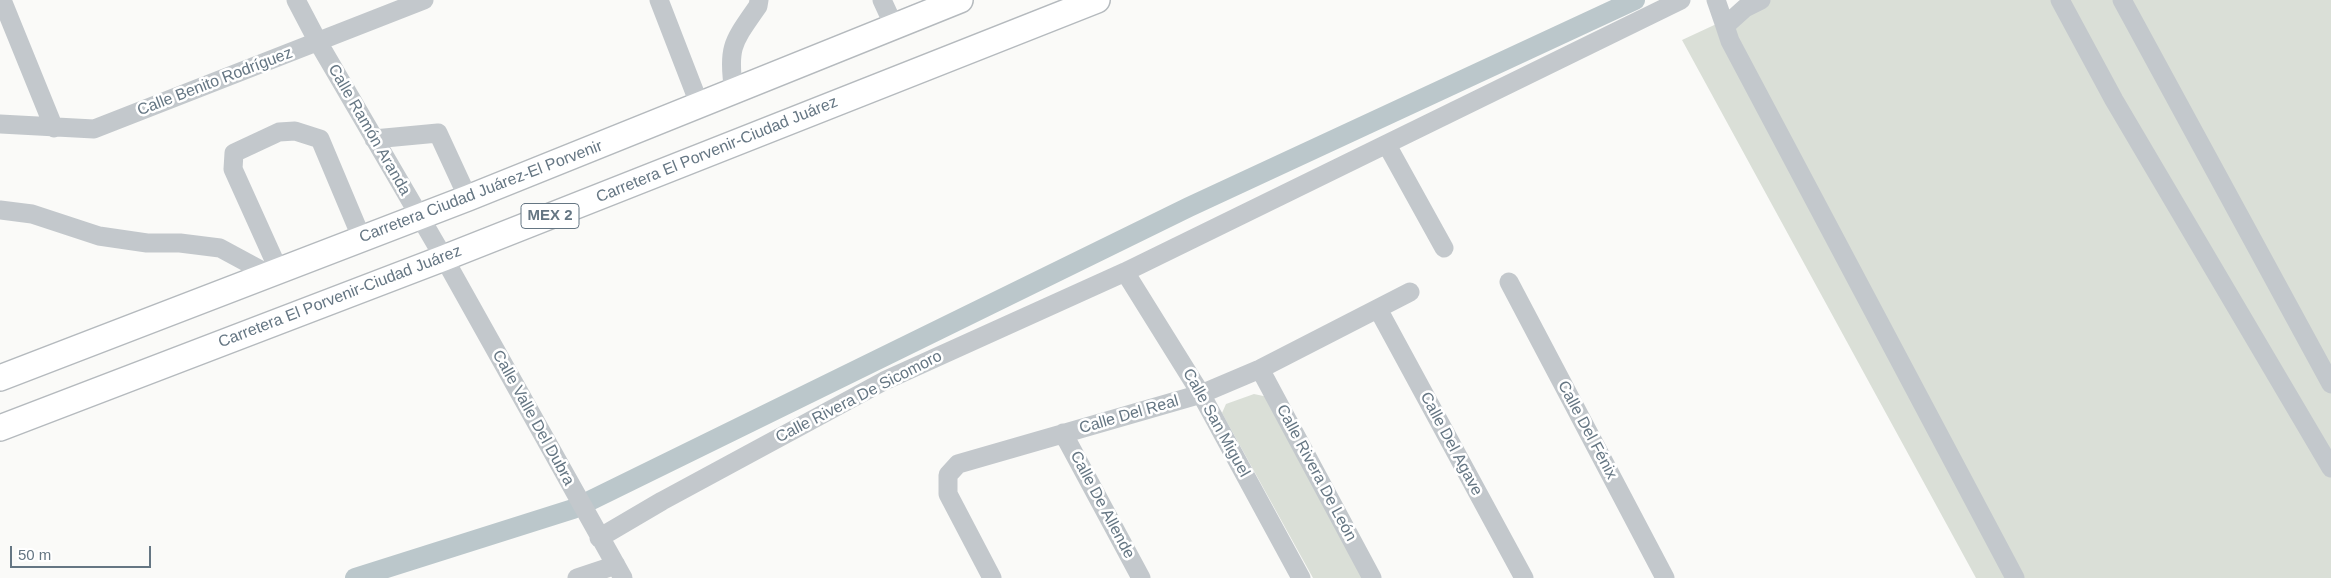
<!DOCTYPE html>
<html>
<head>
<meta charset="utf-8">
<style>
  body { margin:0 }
  #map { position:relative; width:2331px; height:578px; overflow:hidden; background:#fafaf8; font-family:Arial,sans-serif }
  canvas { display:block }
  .scale { position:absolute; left:10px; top:546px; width:141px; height:22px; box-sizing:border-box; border:2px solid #657683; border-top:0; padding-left:6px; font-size:15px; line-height:18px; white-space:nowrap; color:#657683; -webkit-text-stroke:4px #fff; paint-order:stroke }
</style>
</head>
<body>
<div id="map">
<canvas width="2331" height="578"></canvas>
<div class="scale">50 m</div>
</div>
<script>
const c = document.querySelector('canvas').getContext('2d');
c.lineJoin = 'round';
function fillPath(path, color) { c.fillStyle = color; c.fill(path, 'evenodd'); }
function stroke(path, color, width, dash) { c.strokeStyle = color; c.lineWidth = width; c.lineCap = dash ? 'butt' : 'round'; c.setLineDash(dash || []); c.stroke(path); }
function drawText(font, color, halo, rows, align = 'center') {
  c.font = font + ' Arial,sans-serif'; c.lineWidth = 5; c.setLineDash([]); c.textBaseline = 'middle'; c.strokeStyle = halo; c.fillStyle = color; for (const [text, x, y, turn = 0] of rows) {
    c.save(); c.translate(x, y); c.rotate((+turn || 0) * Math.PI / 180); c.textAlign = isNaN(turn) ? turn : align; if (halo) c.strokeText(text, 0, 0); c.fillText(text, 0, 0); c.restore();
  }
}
fillPath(new Path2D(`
  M 1768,0 L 2331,0 L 2331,578 L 1976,578 L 1682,40 Z
  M 1254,394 L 1268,397 L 1363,578 L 1313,578 L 1222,413 L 1226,404 Z`), '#dadfd7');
stroke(new Path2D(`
  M 355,578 L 573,509 L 1189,207 L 1635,0`), '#bbc7cb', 20);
const major = new Path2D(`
  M 0,378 L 468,198 L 960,0
  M 0,428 L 444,258 L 1097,0`);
stroke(major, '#b5babe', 28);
stroke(new Path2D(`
  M 2,0 L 54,128
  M 296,0 L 318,42 L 444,258 L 623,578
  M 659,0 L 700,106
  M 882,0 L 894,26
  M 1716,0 L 1725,26
  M 1761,0 L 1745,8 L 1725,26 L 1730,41 L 2015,578
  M 2060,0 L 2114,100 L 2331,468
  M 2122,0 L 2331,384
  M 734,92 C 727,47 733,42 758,6 L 759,0
  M 0,124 L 94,129 L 424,0
  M 374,139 L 438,133 L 468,198
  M 1387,145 L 1444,248
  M 0,210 L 32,214 L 99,236 L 147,243 L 180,243 L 220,248 L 270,275
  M 279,271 L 233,169 L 234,153 L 279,132 L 295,131 L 320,139 L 362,239
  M 1125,272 L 1201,394 L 1301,578
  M 1509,282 L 1665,578
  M 1378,309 L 1524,578
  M 1260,369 L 1372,578
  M 1063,433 L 1141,578
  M 599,538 L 662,501 L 884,381 L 1125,272 L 1681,0
  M 577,578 L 616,565
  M 992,578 L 948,494 L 948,475 L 958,464 L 1201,394 L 1260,369 L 1410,292`), '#c3c8cc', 19);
stroke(major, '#fff', 25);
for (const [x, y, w] of [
  [550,216,58]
]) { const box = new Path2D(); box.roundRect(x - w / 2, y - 12.5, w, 25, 4); c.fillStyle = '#fff'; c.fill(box); stroke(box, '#657683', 1); }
drawText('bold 15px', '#657683', null, [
  ["MEX 2",550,216]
]);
drawText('16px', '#657683', '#fff', [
  ["Calle Benito Rodríguez",215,82,-21],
  ["Calle Ramón Aranda",369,130,60],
  ["Carretera El Porvenir-Ciudad Juárez",717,150,-22],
  ["Carretera Ciudad Juárez-El Porvenir",481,192,-21],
  ["Carretera El Porvenir-Ciudad Juárez",340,297,-21],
  ["Calle Rivera De Sicomoro",859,397,-27],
  ["Calle Del Real",1129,415,-16],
  ["Calle Valle Del Dubra",533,418,61],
  ["Calle San Miguel",1216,423,61],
  ["Calle Del Fénix",1587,430,62],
  ["Calle Del Agave",1451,444,62],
  ["Calle Rivera De León",1316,473,62],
  ["Calle De Allende",1102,505,62]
]);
</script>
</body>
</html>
